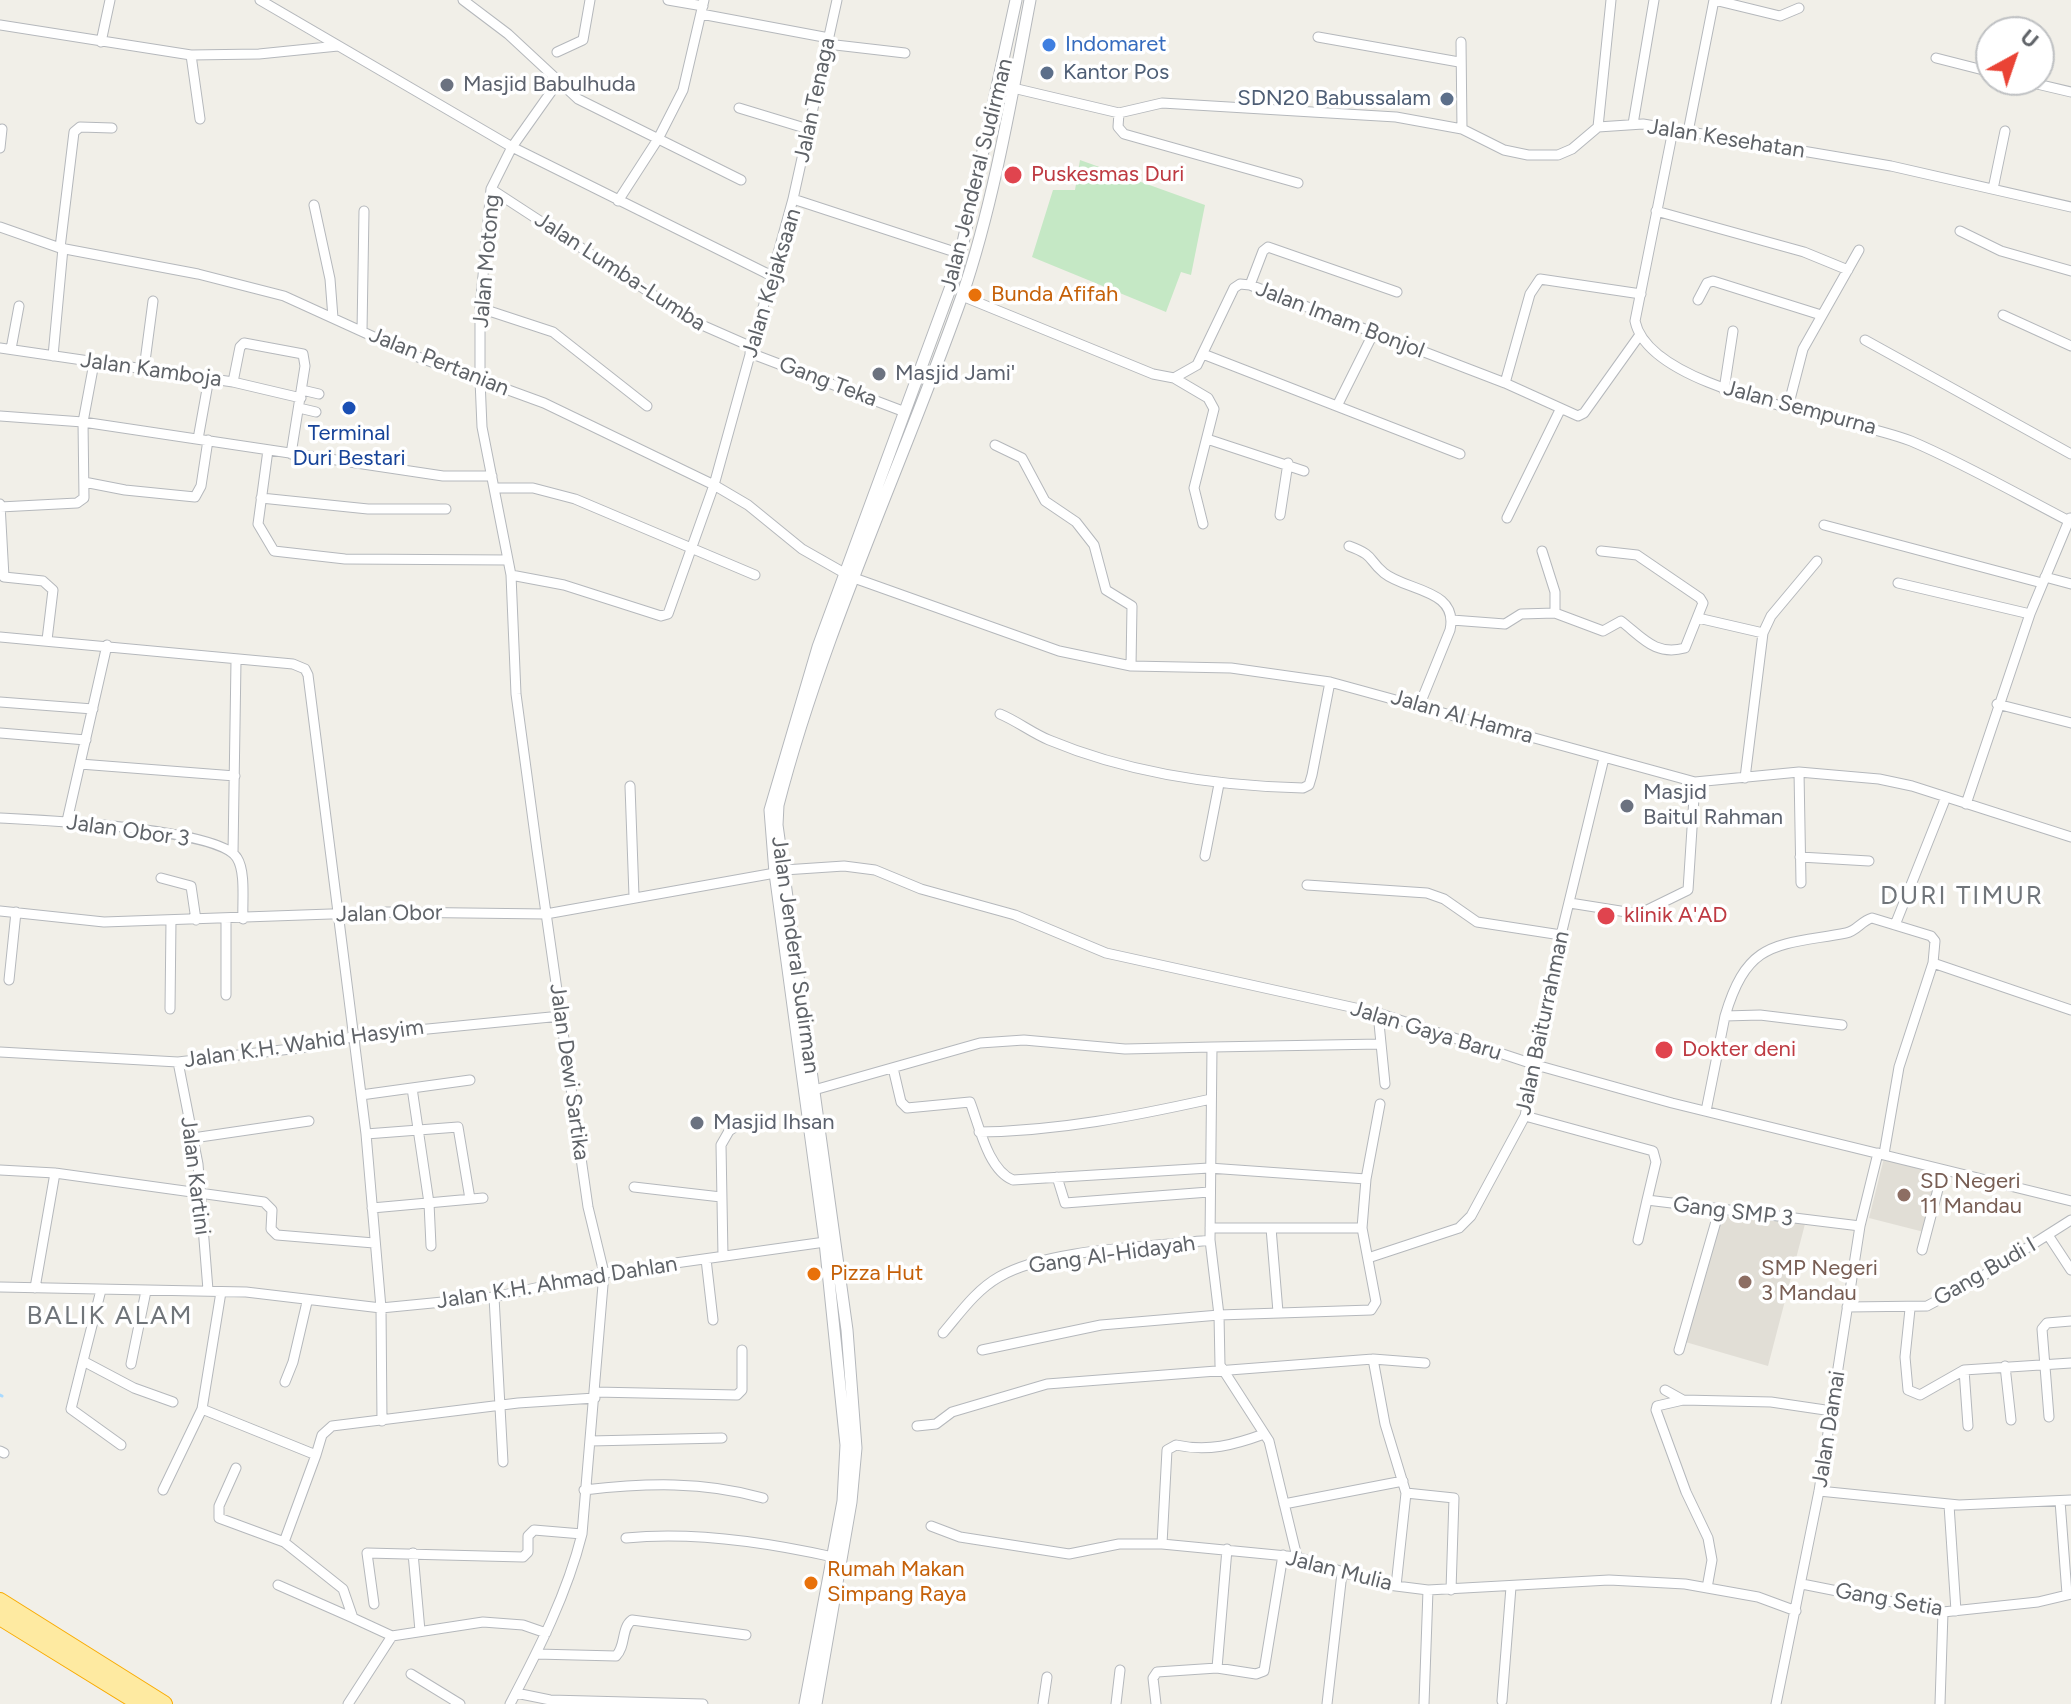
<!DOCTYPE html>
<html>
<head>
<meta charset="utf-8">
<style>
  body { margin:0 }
  #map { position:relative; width:2071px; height:1704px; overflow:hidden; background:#f1efe8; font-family:Figtree,sans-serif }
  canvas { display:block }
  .north { position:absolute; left:1975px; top:16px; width:80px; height:80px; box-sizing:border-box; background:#fff; border:2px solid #bfc1c3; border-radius:50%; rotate:40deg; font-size:22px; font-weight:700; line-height:32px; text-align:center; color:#5f6368 }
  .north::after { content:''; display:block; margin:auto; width:28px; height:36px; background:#ea4335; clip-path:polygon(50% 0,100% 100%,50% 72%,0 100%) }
</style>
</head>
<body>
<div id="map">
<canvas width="2071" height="1704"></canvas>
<div class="north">U</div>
</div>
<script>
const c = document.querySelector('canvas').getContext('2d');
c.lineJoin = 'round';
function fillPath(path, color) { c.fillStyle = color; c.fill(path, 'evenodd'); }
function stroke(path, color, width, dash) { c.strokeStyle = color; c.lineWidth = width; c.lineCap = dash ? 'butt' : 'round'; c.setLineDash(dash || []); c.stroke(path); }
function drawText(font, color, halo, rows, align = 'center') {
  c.font = font + ' Figtree,sans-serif'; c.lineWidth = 7; c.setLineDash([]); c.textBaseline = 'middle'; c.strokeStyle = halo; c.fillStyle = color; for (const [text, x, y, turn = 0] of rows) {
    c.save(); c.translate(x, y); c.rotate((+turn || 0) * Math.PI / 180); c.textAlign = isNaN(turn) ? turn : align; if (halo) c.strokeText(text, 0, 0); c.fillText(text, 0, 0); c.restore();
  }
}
fillPath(new Path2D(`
  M 1884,1158 L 1939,1172 L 1924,1232 L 1869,1218 Z
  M 1720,1214 L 1805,1224 L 1768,1366 L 1682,1341 Z`), '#e1ded6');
fillPath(new Path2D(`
  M 1080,160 L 1205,205 L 1191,275 L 1181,272 L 1166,312 L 1032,257 L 1053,190 L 1075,190 Z`), '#c5e8c5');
stroke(new Path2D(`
  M 0,1395 L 2,1396`), '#aadaff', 3);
const minor = new Path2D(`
  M 260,0 L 512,147 L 770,275
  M 463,0 L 508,34 L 578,99 L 741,180
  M 668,0 L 703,6
  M 1714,0 L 1780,16 L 1799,8
  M 701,14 L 829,38
  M 0,25 L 191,55 L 259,54 L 338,46
  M 1318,37 L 1459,62
  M 101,42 L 110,0
  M 1461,42 L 1462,129
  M 827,44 L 905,53
  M 557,52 L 583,40 L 590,0
  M 191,55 L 200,119
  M 1936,58 L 1991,72
  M 2020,80 L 2071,92
  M 1013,88 L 1119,113 L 1162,103 L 1396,117 L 1462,129 L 1504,150 L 1528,155 L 1558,155 L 1572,149 L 1598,127 L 1643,124 L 1891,166 L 2071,207
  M 739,108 L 808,129
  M 1119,113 L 1118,127 L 1124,134 L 1298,183
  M 1633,124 L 1654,0
  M 1598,127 L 1611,0
  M 1673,130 L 1635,321 C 1650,393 1849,416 1911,441 C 1965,464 2017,494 2069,521
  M 1688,132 L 1714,0
  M 0,148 L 2,129
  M 491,189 L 695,322 L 752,347
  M 1993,189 L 2005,131
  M 793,199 L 837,0
  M 618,201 L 658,139 L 683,90 L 704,0
  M 314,205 L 330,279 L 333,318
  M 1656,211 L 1804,252 L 1848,270
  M 0,227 L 60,248 L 198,274 L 284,296 L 418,357 L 544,403 L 714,485 L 748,505 L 802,549 L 846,574
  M 1960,231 L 2001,251 L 2071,271
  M 60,248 L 74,132 L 80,127 L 112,128
  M 1250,285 L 1263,251 L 1268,247 L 1397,292
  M 962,296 L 1153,374 L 1174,378 L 1197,365 L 1234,288 L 1240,284 L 1250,285 L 1505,383 L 1578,416 L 1584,413 L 1639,336
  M 1698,300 L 1707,283 L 1713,281 L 1821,315
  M 480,308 L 553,332 L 647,406
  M 2003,315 L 2071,346
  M 362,331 L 364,211
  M 1865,340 L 2071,454
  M 0,348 L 233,382 L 301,398
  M 11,349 L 19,306
  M 750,353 L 905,412
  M 1203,354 L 1460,454
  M 53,356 L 63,248
  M 144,369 L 153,301
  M 1174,378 L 1208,398 L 1214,409 L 1194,488 L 1203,524
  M 233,382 L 240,347 L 244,343 L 303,354 L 305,366 L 291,454
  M 1505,383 L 1530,294 L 1540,279 L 1641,294
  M 302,390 L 319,394
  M 1724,390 L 1733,331
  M 1337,406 L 1374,332
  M 1788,407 L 1803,349 L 1859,250
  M 299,408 L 316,412
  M 0,416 L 83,422 L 443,476 L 492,476
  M 198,439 L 209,378
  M 1207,439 L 1304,471
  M 995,445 L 1022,458 L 1045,501 L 1076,522 L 1094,545 L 1106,590 L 1132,606 L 1131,666
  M 268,450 L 258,524 L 274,551 L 345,559 L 508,560
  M 84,482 L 125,490 L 195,497 L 201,486 L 208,440
  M 496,488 L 533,488 L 575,499 L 755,575
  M 261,498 L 368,509 L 446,509
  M 0,504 L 4,577 L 43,581 L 53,590 L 47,640
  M 0,507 L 77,503 L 84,498 L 83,422 L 94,363
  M 1280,515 L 1288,463
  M 1507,518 L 1560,410
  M 1824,525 L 2042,583
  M 1349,546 C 1376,556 1367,559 1384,573 C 1406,591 1459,589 1450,630 L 1420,704
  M 1542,551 L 1555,592 L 1555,613
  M 511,575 L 564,585 L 661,616 L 668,614 L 714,485 L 793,199 L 961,254
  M 2045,577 L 2071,584
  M 854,578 L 1059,651 L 1131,666 L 1231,668 L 1330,682 L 1695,782 L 1799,772 L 1879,779 L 1912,786 L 2071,837
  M 1898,583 L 2030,614
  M 1698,618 L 1763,633 L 1745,778
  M 1452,620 L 1505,624 L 1521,614 L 1555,613 L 1603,631 L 1621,621 C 1643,638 1655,656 1685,648 L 1703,603 L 1700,598 L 1637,555 L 1601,551
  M 1763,633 L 1771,616 L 1817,561
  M 0,637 L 293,664 L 305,669 L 308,675 L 366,1134 L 381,1308 L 382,1421
  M 0,702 L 93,709
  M 1997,704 L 2071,723
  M 1000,714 C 1017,721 1032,733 1049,740 C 1128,773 1218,786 1303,788 L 1309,785 L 1312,775 L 1330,682
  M 0,733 L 86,740
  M 80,764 L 235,776
  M 1799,772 L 1801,883
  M 630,786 L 634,896
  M 1966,804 L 2030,614 L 2070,518
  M 0,818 C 38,820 219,828 237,858 C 246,872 242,903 243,919
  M 67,821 L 107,645
  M 233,853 L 236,661
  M 1205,856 L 1219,784
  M 1800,857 L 1869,861
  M 784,870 L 844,866 L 875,870 L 921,889 L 1015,915 L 1106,953 L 1378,1013 L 1536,1065 L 1672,1103 L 2071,1201
  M 161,878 L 191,886 L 196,920
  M 1307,885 L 1427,893 L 1444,899 L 1477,922 L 1561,935
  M 1570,903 L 1639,914 L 1688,890 L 1695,782
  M 0,911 L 104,922 L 387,912 L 546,914 L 775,873
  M 226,920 L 226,995
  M 1895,925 L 1946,797
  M 9,980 L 16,912
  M 170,1009 L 171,920
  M 1378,1013 L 1385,1084
  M 1725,1016 C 1748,939 1776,946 1846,933 C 1857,931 1861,921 1872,918 L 1931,936 L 1935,941 L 1933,963
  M 0,1052 L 178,1062 L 308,1047 L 356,1036 L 561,1016
  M 178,1062 L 198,1164 L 208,1290
  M 893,1068 L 901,1102 L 907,1108 L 970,1102 C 979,1125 988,1170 1013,1180 L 1209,1168 L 1366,1179
  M 412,1088 L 429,1203 L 431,1246
  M 814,1090 L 980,1043 L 1024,1040 L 1125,1049 L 1212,1047
  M 361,1095 L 470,1080
  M 1706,1111 L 1725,1016 L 1760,1015 L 1842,1025
  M 1525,1116 L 1653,1151 L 1656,1162 L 1647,1200 L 1860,1226
  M 979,1132 C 1059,1131 1134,1116 1211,1099
  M 366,1134 L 458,1127 L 470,1199
  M 193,1138 L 309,1121
  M 1884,1154 L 1899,1067 L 1933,963 L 2071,1010
  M 0,1170 L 55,1173 L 264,1202 L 272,1210 L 271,1229 L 277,1235 L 374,1243
  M 1057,1177 L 1065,1203 L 1209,1192
  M 634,1187 L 721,1197
  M 372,1208 L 483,1198
  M 1210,1228 L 1362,1228
  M 1271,1228 L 1278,1312
  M 2048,1235 L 2071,1270
  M 1638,1240 L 1647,1200
  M 1922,1250 L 1943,1170
  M 723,1256 L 721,1145 L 729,1131 L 741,1123
  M 1368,1258 L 1459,1228 L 1471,1216 L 1525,1116 L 1561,935 L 1604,758
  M 706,1259 L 713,1320
  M 0,1287 L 246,1292 L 381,1308 L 494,1297 L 604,1273 L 825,1242
  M 35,1288 L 55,1173
  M 101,1290 L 83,1361 L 134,1388 L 173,1402
  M 494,1297 L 503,1462
  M 1847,1307 L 1927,1306 L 1978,1279 L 2071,1220
  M 1910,1309 L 1905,1357 L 1908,1390 L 1920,1395 L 1964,1370
  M 943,1333 C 960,1313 976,1290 999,1277 C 1048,1248 1153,1247 1210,1240
  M 982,1350 L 1101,1325 L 1219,1315 L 1371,1310 L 1376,1302 L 1362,1228 L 1366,1179 L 1380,1104
  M 1679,1350 L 1719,1211
  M 83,1361 L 71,1409 L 121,1445
  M 131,1364 L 146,1291
  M 2005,1366 L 2011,1420
  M 285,1382 L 293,1362 L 307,1302
  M 1665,1390 L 1683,1400 L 1657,1406 L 1656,1410 L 1686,1492 L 1708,1538 L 1712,1560 L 1707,1588
  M 595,1392 L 737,1395 L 742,1390 L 742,1350
  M 1683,1400 L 1771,1402 L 1832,1411
  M 202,1409 L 316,1455 L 322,1435 L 332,1426 L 518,1403 L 595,1398
  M 2049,1417 L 2042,1329 L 2047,1323 L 2071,1321
  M 917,1426 L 936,1424 L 952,1412 L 1047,1384 L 1373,1359
  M 1968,1426 L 1964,1370 L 2071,1363
  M 590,1441 L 722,1438
  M 0,1451 L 4,1453
  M 236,1468 L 219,1506 L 219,1518 L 284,1542 L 316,1455
  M 163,1490 L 202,1409 L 221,1292
  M 584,1490 C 646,1483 703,1481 763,1498
  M 1819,1491 L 1959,1505 L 2071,1500
  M 1406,1493 L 1454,1498 L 1451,1590
  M 2060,1501 L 2067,1594
  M 1284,1504 L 1403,1481
  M 1949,1505 L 1956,1611
  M 931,1526 L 960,1537 L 1069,1554 L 1119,1544 L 1162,1544 L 1297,1557 L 1380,1584 L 1428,1590 L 1609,1580 L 1685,1584 L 1758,1597 L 1796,1611
  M 626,1538 C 694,1531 766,1542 833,1557
  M 284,1542 L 343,1589 L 353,1618 L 392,1636 L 483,1622 L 523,1625 L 546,1633
  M 1162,1544 L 1167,1450 L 1176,1445 C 1208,1452 1234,1445 1264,1434
  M 413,1553 L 420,1631
  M 1297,1557 L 1269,1441 L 1220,1365 L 1219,1315 L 1210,1240 L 1212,1047 L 1381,1044
  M 1802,1584 L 1943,1612 L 2038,1602 L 2071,1594
  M 278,1585 L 353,1618
  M 1396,1586 L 1406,1493 L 1385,1424 L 1373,1359 L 1425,1363
  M 374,1604 L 367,1553 L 523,1557 L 528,1552 L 528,1536 L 534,1530 L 582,1534
  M 536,1654 L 616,1656 C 626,1646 621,1628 632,1620 L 746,1635
  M 1217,1668 L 1227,1549
  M 411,1674 L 460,1704
  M 516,1693 L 550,1700 L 703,1704
  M 1502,1701 L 1511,1587
  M 348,1704 L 392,1636
  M 510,1704 C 539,1649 567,1594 582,1534 L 604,1273 L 588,1207 L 537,850 L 516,694 L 511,575 L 482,427 L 480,380 L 480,308 L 491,189 L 512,147 L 558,82
  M 1043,1704 L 1047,1677
  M 1116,1704 L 1120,1670
  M 1156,1704 L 1153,1678 L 1157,1672 L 1217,1668 L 1256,1674 L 1264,1671 L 1283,1555
  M 1327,1704 L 1342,1573
  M 1424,1704 L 1428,1590
  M 1776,1704 L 1819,1491 L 1860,1226 L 1878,1153
  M 1940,1704 L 1943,1612`);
const tertiary = new Path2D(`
  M 805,1704 L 843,1501 L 846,1445 L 825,1242 L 775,873 L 770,810 L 818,647 L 957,270 L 1016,0
  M 816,1704 L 851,1502 L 856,1448 L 847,1330 L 777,825 L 778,805 C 823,631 902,466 962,296 C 993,206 1012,95 1030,0`);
const trunk = new Path2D(`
  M 0,1601 L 164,1704
  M 0,1617 L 141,1704`);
stroke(minor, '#b5b8bc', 11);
stroke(tertiary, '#b5b8bc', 13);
stroke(trunk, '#f9ab00', 18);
stroke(minor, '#fff', 9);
stroke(tertiary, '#fff', 11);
stroke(trunk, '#feeaa1', 16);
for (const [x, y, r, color] of [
  [1049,45,8,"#3f7fe0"],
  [1047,73,8,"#5c6f8a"],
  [447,85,8,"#6b7280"],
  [1447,99,8,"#5c6f8a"],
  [1013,175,10,"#e0444e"],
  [975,295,8,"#e8710a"],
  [879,374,8,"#6b7280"],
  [349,408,8,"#1a4fb4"],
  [1627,806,8,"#6b7280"],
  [1606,916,10,"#e0444e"],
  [1664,1050,10,"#e0444e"],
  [697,1123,8,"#6b7280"],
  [1904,1195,8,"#8d6e63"],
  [814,1274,8,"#e8710a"],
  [1745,1282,8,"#8d6e63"],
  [811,1583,8,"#e8710a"]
]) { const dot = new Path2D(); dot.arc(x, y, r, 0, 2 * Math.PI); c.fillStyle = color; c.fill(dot); stroke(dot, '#fff', 3); }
drawText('22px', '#366cbe', '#fff', [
  ["Indomaret",1065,45]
], 'left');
drawText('22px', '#4e5e75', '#fff', [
  ["Kantor Pos",1063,73],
  ["SDN20 Babussalam",1431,99,"right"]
], 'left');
drawText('22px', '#5b616d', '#fff', [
  ["Masjid Babulhuda",463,85],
  ["Masjid Jami'",895,374],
  ["Masjid",1643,793],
  ["Baitul Rahman",1643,818],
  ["Masjid Ihsan",713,1123]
], 'left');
drawText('22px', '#5f6368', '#fff', [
  ["Jalan Tenaga",815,100,-78],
  ["Jalan Kesehatan",1726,139,9],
  ["Jalan Jenderal Sudirman",977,175,-76],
  ["Jalan Motong",487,261,-85],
  ["Jalan Lumba-Lumba",620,272,33],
  ["Jalan Kejaksaan",772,283,-73],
  ["Jalan Imam Bonjol",1340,320,21],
  ["Jalan Pertanian",439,362,22],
  ["Jalan Kamboja",151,370,8],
  ["Gang Teka",828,382,21],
  ["Jalan Sempurna",1800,408,15],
  ["Jalan Al Hamra",1462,717,16],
  ["Jalan Obor 3",128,831,8],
  ["Jalan Obor",389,914,-1],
  ["Jalan Jenderal Sudirman",795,955,82],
  ["Jalan Baiturrahman",1543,1023,-78],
  ["Jalan Gaya Baru",1426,1031,17],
  ["Jalan K.H. Wahid Hasyim",304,1044,-8],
  ["Jalan Dewi Sartika",569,1072,82],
  ["Jalan Kartini",195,1176,83],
  ["Gang SMP 3",1733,1212,7],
  ["Gang Al-Hidayah",1112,1255,-8],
  ["Gang Budi I",1985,1272,-30],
  ["Jalan K.H. Ahmad Dahlan",557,1283,-9],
  ["Jalan Damai",1829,1429,-81],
  ["Jalan Mulia",1339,1571,14],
  ["Gang Setia",1889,1600,10]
]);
drawText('22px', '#be3a42', '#fff', [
  ["Puskesmas Duri",1031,175],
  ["klinik A'AD",1624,916],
  ["Dokter deni",1682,1050]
], 'left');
drawText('22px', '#c56008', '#fff', [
  ["Bunda Afifah",991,295],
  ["Pizza Hut",830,1274],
  ["Rumah Makan",827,1570],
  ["Simpang Raya",827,1595]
], 'left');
drawText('22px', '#164399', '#fff', [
  ["Terminal",349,434],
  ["Duri Bestari",349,459]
]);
drawText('22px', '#785e54', '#fff', [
  ["SD Negeri",1920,1182],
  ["11 Mandau",1920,1207],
  ["SMP Negeri",1761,1269],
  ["3 Mandau",1761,1294]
], 'left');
c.letterSpacing = '2px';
drawText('26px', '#70757a', '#fff', [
  ["DURI TIMUR",1962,896],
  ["BALIK ALAM",110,1316]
]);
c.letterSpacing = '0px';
</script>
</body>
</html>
